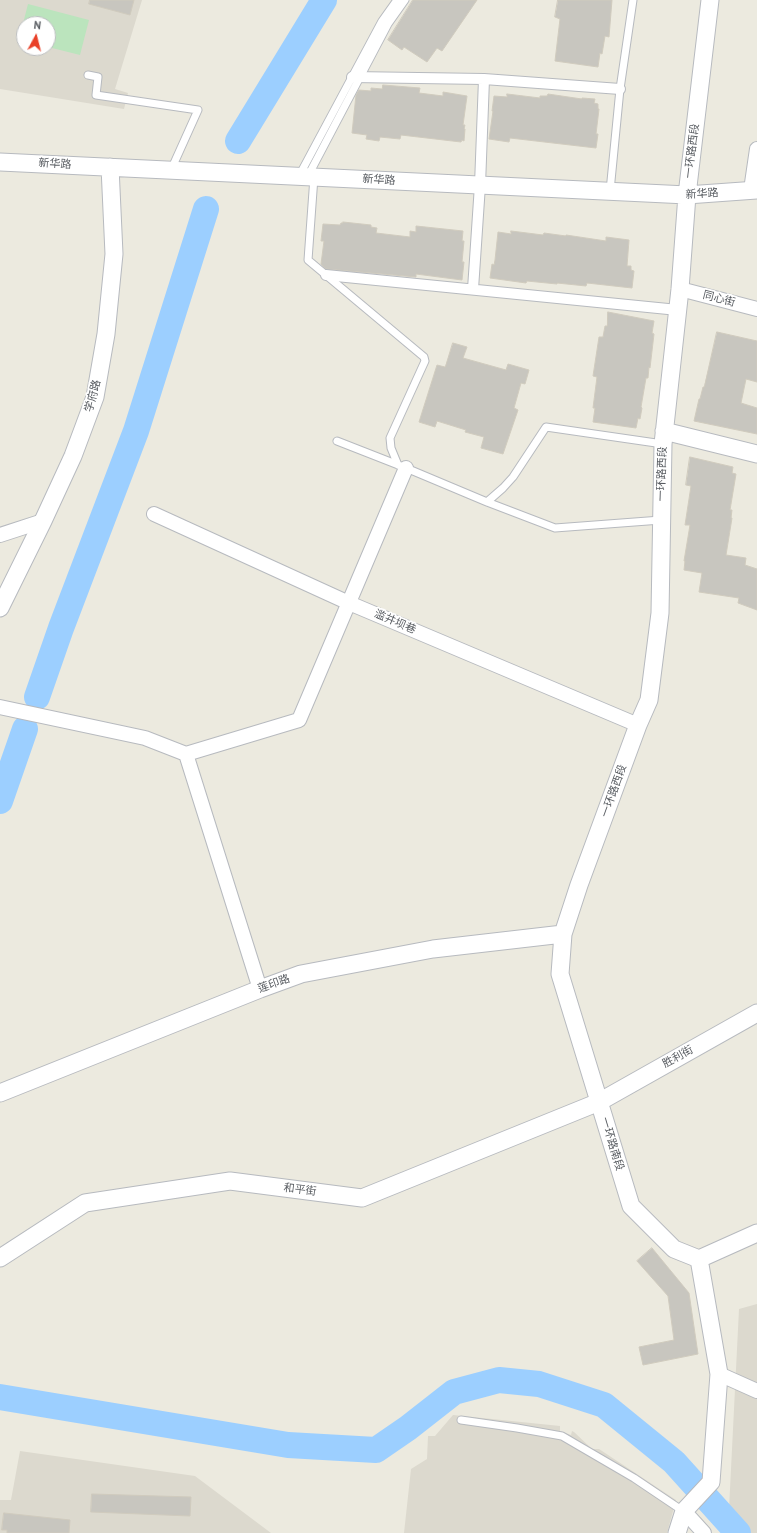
<!DOCTYPE html>
<html>
<head>
<meta charset="utf-8">
<style>
  body { margin:0 }
  #map { position:relative; width:757px; height:1533px; overflow:hidden; background:#eceadf; font-family:"PT Sans",sans-serif }
  canvas { display:block }
  .north { position:absolute; left:16px; top:16px; width:40px; height:40px; box-sizing:border-box; background:#fff; border:1px solid #bcbec0; border-radius:50%; rotate:7deg; font-size:11px; font-weight:700; line-height:16px; text-align:center; color:#585c61 }
  .north::after { content:''; display:block; margin:auto; width:14px; height:18px; background:#e94028; clip-path:polygon(50% 0,100% 100%,50% 72%,0 100%) }
</style>
</head>
<body>
<div id="map">
<canvas width="757" height="1533"></canvas>
<div class="north">N</div>
</div>
<script>
const c = document.querySelector('canvas').getContext('2d');
c.lineJoin = 'round';
function fillPath(path, color) { c.fillStyle = color; c.fill(path, 'evenodd'); }
function stroke(path, color, width, dash) { c.strokeStyle = color; c.lineWidth = width; c.lineCap = dash ? 'butt' : 'round'; c.setLineDash(dash || []); c.stroke(path); }
function drawText(font, color, halo, rows, align = 'center') {
  c.font = font + ' "PT Sans","Noto Sans SC",sans-serif'; c.lineWidth = 3.5; c.setLineDash([]); c.textBaseline = 'middle'; c.strokeStyle = halo; c.fillStyle = color; for (const [text, x, y, turn = 0] of rows) {
    c.save(); c.translate(x, y); c.rotate((+turn || 0) * Math.PI / 180); c.textAlign = isNaN(turn) ? turn : align; if (halo) c.strokeText(text, 0, 0); c.fillText(text, 0, 0); c.restore();
  }
}
fillPath(new Path2D(`
  M 0,0 L 142,0 L 115,89 L 128,93 L 124,109 L 0,89 ZM 24,24 L 48,24 L 48,48 L 24,48 Z
  M 757,1304 L 757,1533 L 749,1533 L 729,1509 L 739,1309 Z
  M 453,1415 L 560,1426 L 560,1431 L 571,1435 L 572,1431 L 574,1432 L 592,1449 L 599,1449 L 676,1500 L 667,1533 L 404,1533 L 411,1469 L 427,1459 L 428,1436 L 435,1436 Z
  M 20,1451 L 195,1476 L 271,1533 L 0,1533 L 0,1500 L 11,1500 Z`), '#dcd9ce');
fillPath(new Path2D(`
  M 28,4 L 89,20 L 80,55 L 48,47 L 48,24 L 24,24 L 24,40 L 19,39 Z`), '#bbe4bd');
stroke(new Path2D(`
  M 238,141 L 324,0
  M 37,697 L 61,628 L 136,431 L 206,209
  M 0,801 L 25,729
  M 0,1397 L 288,1445 L 376,1450 L 408,1428 L 454,1392 L 499,1380 L 539,1384 L 604,1405 L 674,1462 L 738,1533`), '#9ccfff', 26);
const building = new Path2D(`
  M 90,0 L 134,0 L 130,15 L 89,4 Z
  M 413,0 L 477,0 L 442,51 L 437,48 L 427,62 L 404,47 L 402,50 L 388,40 Z
  M 558,0 L 612,0 L 609,37 L 605,36 L 602,54 L 600,53 L 598,67 L 555,61 L 560,19 L 555,17 Z
  M 383,85 L 420,88 L 419,93 L 443,96 L 443,92 L 467,96 L 463,125 L 465,125 L 464,129 L 465,129 L 464,141 L 462,140 L 461,142 L 401,135 L 400,139 L 380,137 L 379,141 L 366,139 L 367,135 L 352,133 L 356,95 L 359,90 L 371,91 L 371,88 L 382,89 Z
  M 507,94 L 540,98 L 540,96 L 547,96 L 548,94 L 582,99 L 582,98 L 595,99 L 594,103 L 598,104 L 598,109 L 599,109 L 596,134 L 598,134 L 596,148 L 510,138 L 509,142 L 489,139 L 493,111 L 492,111 L 494,96 L 507,97 Z
  M 343,222 L 371,225 L 371,227 L 377,228 L 376,233 L 410,237 L 410,231 L 416,232 L 416,226 L 463,231 L 462,241 L 464,241 L 462,262 L 464,262 L 462,280 L 416,274 L 416,277 L 326,269 L 321,264 L 324,241 L 321,241 L 323,224 L 340,225 L 341,223 L 343,223 Z
  M 511,231 L 543,235 L 544,233 L 566,236 L 566,235 L 606,241 L 606,237 L 629,240 L 627,266 L 631,266 L 631,270 L 634,271 L 632,288 L 587,283 L 586,286 L 557,283 L 557,284 L 527,281 L 526,283 L 490,278 L 492,264 L 494,265 L 495,260 L 498,232 L 511,234 Z
  M 608,312 L 654,321 L 652,333 L 654,334 L 650,368 L 649,367 L 648,378 L 646,378 L 641,407 L 642,408 L 640,419 L 638,418 L 636,428 L 593,422 L 595,408 L 593,408 L 597,377 L 593,376 L 599,337 L 603,337 L 605,326 L 607,326 Z
  M 717,332 L 757,341 L 757,382 L 746,379 L 741,403 L 757,408 L 757,434 L 694,421 L 699,399 L 700,399 L 703,387 L 704,387 Z
  M 453,343 L 467,347 L 463,358 L 506,370 L 508,364 L 529,370 L 525,384 L 521,383 L 514,408 L 518,410 L 503,454 L 481,448 L 484,437 L 465,432 L 466,430 L 437,421 L 435,427 L 419,422 L 437,365 L 445,367 Z
  M 690,457 L 733,467 L 732,473 L 736,474 L 730,510 L 732,510 L 731,518 L 732,518 L 726,555 L 746,558 L 745,565 L 757,569 L 757,610 L 738,603 L 739,598 L 699,592 L 702,573 L 684,570 L 685,561 L 684,561 L 690,525 L 685,525 L 691,486 L 686,485 Z
  M 652,1248 L 689,1293 L 698,1354 L 643,1365 L 639,1347 L 674,1340 L 668,1296 L 637,1261 Z
  M 92,1494 L 191,1497 L 190,1516 L 91,1512 Z
  M 4,1513 L 70,1520 L 69,1533 L 7,1533 L 7,1530 L 2,1530 Z`);
fillPath(building, '#c8c6bf');
stroke(building, '#d0cbbe', 1);
const service = new Path2D(`
  M 88,75 L 98,77 L 96,95 L 198,110 L 171,170
  M 299,176 L 382,21 L 397,0
  M 308,176 L 388,24 L 405,0
  M 314,177 L 308,260 L 424,357 L 425,361 L 390,438 L 391,448 L 398,465
  M 610,191 L 620,89 L 633,0
  M 337,441 L 406,468 L 487,502 L 555,528 L 661,520
  M 487,502 L 503,488 L 513,477 L 546,427 L 663,444
  M 461,1420 L 517,1428 L 562,1436 L 634,1478 L 683,1511`);
const pedestrian = new Path2D(`
  M 352,77 L 484,79 L 480,185 L 473,289
  M 484,79 L 620,89
  M 326,275 L 678,310`);
const minor = new Path2D(`
  M 751,190 L 757,149
  M 680,289 L 757,309
  M 154,514 L 349,603 L 638,725
  M 0,535 L 43,521
  M 0,707 L 145,738 L 186,754 L 299,720 L 406,468
  M 186,754 L 260,989
  M 719,1374 L 757,1391
  M 684,1511 L 704,1533`);
const tertiary = new Path2D(`
  M 710,0 L 687,195 L 680,289 L 663,444 L 660,613 L 649,700 L 638,725 L 579,885 L 563,934 L 560,974 L 631,1206 L 674,1249 L 699,1259 L 757,1233
  M 0,162 L 687,195 L 757,190
  M 664,431 L 757,454
  M 0,608 L 43,521 L 73,456 L 95,397 L 106,334 L 114,254 L 110,167
  M 0,1093 L 260,989 L 301,974 L 433,949 L 563,934
  M 0,1258 L 85,1203 L 230,1181 L 362,1198 L 599,1102 L 757,1013
  M 677,1533 L 684,1511 L 711,1482 L 719,1374 L 699,1259`);
stroke(service, '#b7babf', 9);
stroke(pedestrian, '#b7babf', 12);
stroke(minor, '#b7babf', 16);
stroke(tertiary, '#b7babf', 19);
stroke(service, '#fff', 7);
stroke(pedestrian, '#fff', 10);
stroke(minor, '#fff', 14);
stroke(tertiary, '#fff', 17);
drawText('11px', '#585c61', '#fff', [
  ["一环路西段",692,151,-83],
  ["新华路",55,164,3],
  ["新华路",379,180,3],
  ["新华路",702,194,-4],
  ["同心街",719,299,14],
  ["学府路",93,396,-75],
  ["一环路西段",662,474,-88],
  ["滥井坝巷",395,622,23],
  ["一环路西段",614,791,-70],
  ["莲印路",274,984,-20],
  ["胜利街",678,1057,-29],
  ["一环路南段",612,1144,73],
  ["和平街",300,1190,7]
]);
</script>
</body>
</html>
